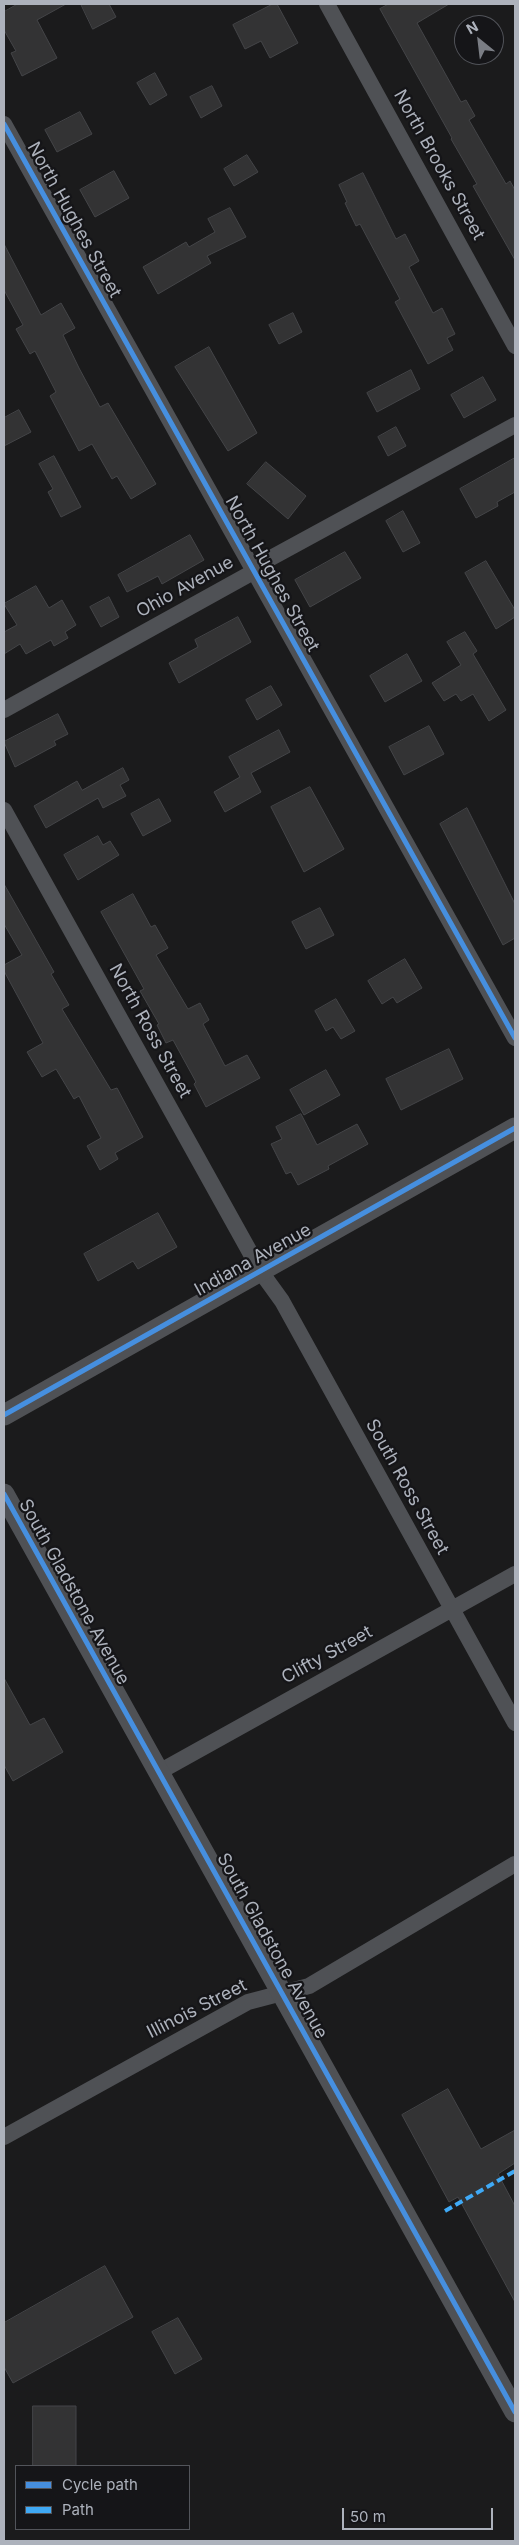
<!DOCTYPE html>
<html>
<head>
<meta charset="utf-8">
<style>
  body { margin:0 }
  #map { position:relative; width:519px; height:2545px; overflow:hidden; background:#1b1b1c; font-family:Inter,sans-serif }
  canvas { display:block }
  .frame { position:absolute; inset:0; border:5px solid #adb2bc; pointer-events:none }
  .legend { position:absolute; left:15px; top:2465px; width:175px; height:65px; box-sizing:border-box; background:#151518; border:1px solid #52545a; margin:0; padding:6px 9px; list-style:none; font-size:15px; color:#adb2bc }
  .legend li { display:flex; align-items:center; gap:10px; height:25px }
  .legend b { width:25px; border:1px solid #52545a }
  .north { position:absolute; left:454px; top:15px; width:50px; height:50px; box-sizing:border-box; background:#151518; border:1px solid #52545a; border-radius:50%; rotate:331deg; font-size:14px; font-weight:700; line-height:20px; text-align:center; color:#adb2bc }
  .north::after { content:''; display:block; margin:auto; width:18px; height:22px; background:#7a7d84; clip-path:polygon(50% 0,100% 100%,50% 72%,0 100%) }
  .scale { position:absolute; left:342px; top:2508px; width:151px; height:22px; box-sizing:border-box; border:2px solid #adb2bc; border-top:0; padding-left:6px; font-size:15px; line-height:18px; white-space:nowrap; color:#adb2bc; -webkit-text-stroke:4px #151518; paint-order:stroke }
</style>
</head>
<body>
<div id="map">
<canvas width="519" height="2545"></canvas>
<div class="frame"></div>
<ul class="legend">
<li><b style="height:6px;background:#468fdf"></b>Cycle path</li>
<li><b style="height:6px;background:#3fa9f5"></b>Path</li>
</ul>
<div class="north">N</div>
<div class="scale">50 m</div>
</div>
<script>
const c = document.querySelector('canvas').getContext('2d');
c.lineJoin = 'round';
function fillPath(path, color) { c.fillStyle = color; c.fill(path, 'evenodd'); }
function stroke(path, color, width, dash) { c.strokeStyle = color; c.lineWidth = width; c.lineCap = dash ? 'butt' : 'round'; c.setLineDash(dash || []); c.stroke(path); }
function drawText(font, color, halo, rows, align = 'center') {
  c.font = font + ' Inter,sans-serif'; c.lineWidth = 4.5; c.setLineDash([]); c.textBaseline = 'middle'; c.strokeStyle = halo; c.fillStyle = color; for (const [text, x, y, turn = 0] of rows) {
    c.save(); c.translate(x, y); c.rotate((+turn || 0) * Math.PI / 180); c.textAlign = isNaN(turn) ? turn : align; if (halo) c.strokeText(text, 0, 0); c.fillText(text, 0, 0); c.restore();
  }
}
const building = new Path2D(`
  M 18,4 L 66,4 L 37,20 L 57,58 L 22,76 L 11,53 L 16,51 L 4,30 L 4,12 Z
  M 81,4 L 109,4 L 116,17 L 93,29 Z
  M 273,4 L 277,4 L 298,43 L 270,58 L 261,41 L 245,49 L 233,25 Z
  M 389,4 L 449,4 L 417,23 L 461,102 L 466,100 L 475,116 L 469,120 L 506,184 L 510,181 L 515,190 L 515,260 L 473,186 L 477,184 L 451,139 L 452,138 L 380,9 Z
  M 155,73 L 167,95 L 150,105 L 137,83 Z
  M 212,86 L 222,106 L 201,118 L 190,97 Z
  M 80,112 L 92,134 L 57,152 L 45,130 Z
  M 247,155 L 258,172 L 234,186 L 224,169 Z
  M 114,171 L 129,198 L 95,217 L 80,190 Z
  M 363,173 L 396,239 L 405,234 L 419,261 L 409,267 L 433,313 L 442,308 L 455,334 L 447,338 L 453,350 L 428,364 L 395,302 L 400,299 L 360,224 L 356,226 L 345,203 L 347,202 L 339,185 Z
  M 230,208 L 246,237 L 207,256 L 211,263 L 158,294 L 143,267 L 186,242 L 189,247 L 215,232 L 208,219 Z
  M 4,244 L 41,315 L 61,303 L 75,328 L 63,335 L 79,368 L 100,407 L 108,403 L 156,484 L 131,499 L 117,476 L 112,479 L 92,444 L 79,451 L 50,396 L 56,392 L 35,351 L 30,354 L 16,329 L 23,325 L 4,290 Z
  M 293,313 L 302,332 L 279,344 L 269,325 Z
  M 209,347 L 257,433 L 228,451 L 175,367 Z
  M 411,370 L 420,389 L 377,412 L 367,393 Z
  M 483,377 L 496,400 L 464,418 L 451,395 Z
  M 19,410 L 31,432 L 4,446 L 4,418 Z
  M 396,427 L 406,446 L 388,456 L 378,437 Z
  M 54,456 L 81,507 L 61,517 L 48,492 L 53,489 L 39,464 Z
  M 515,458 L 515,492 L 497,502 L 498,506 L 476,518 L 460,489 Z
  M 266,462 L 306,496 L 288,519 L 247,484 Z
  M 403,511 L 420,543 L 403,552 L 386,521 Z
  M 190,535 L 204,560 L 162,584 L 158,576 L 127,592 L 118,575 Z
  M 345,552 L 361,578 L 310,607 L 295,580 Z
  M 486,561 L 515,610 L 515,617 L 496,629 L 465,573 Z
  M 36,586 L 49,608 L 62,600 L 76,625 L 65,632 L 68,638 L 54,646 L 51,640 L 26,654 L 20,644 L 4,654 L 4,632 L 17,625 L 4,604 Z
  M 109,597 L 119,617 L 101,627 L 90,607 Z
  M 238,617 L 251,642 L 179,683 L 169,663 L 198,647 L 195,640 Z
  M 465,632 L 477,651 L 473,654 L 506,710 L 489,721 L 473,694 L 461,701 L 456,694 L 444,701 L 432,683 L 461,665 L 447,642 Z
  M 407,654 L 422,681 L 385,702 L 370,676 Z
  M 271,686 L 282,705 L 257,720 L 246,700 Z
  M 58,714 L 68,734 L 54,741 L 56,745 L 15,767 L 4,742 Z
  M 429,726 L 444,754 L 404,775 L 389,747 Z
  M 279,730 L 290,752 L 251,773 L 261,792 L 225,812 L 214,792 L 240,777 L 229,757 Z
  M 123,768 L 129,780 L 120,785 L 126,796 L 103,808 L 98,798 L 46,828 L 34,806 L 77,781 L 82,790 Z
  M 310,787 L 344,849 L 304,872 L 271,807 Z
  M 159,799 L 171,821 L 143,836 L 131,814 Z
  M 467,808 L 515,904 L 515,938 L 503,945 L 440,824 Z
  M 98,836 L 103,845 L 110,841 L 119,855 L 78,880 L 64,855 Z
  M 4,884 L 54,972 L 51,974 L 69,1005 L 62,1009 L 111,1090 L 117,1088 L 143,1137 L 115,1153 L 118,1159 L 100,1170 L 87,1146 L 101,1138 L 79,1096 L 74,1099 L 56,1069 L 42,1077 L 27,1052 L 43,1043 L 4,971 L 4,965 L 22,955 L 4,924 Z
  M 133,894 L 151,927 L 155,925 L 168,948 L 156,955 L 188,1009 L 200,1003 L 209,1020 L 203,1024 L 225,1066 L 247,1055 L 260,1078 L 206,1107 L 194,1084 L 196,1082 L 173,1040 L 166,1043 L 157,1025 L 159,1024 L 140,991 L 144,989 L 101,912 Z
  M 320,908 L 334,935 L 306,949 L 292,922 Z
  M 405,959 L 422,988 L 397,1003 L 393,997 L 382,1004 L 368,981 Z
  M 336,999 L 355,1031 L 341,1039 L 333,1027 L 326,1031 L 315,1011 Z
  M 449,1049 L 463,1079 L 401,1110 L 386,1079 Z
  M 326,1070 L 340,1095 L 304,1115 L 290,1090 Z
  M 301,1114 L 317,1145 L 357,1124 L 368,1144 L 328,1166 L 329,1169 L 298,1185 L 291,1172 L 286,1174 L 271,1144 L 282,1139 L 276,1127 Z
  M 158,1213 L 177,1247 L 138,1269 L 133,1261 L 98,1281 L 84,1254 Z
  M 4,1678 L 30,1725 L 44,1718 L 63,1752 L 13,1781 L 4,1765 Z
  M 448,2089 L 481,2149 L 515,2130 L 515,2163 L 498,2174 L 515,2206 L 515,2302 L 458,2197 L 449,2202 L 402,2115 Z
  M 105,2266 L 133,2317 L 13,2383 L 4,2367 L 4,2323 Z
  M 178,2318 L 202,2359 L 175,2374 L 152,2332 Z
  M 33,2406 L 76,2406 L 76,2466 L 33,2466 Z`);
fillPath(building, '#333334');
stroke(building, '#444548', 1);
stroke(new Path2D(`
  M 327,4 L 515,346
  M 4,124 L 515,1038
  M 4,710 L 255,571 L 269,559 L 515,425
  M 4,810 L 261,1272 L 282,1301 L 515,1723
  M 159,1772 L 515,1574
  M 4,2137 L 248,2002 L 309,1986 L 515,1864`), '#4f5155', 16);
stroke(new Path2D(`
  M 4,1415 L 515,1128
  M 4,1494 L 515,2412`), '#4f5155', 21);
stroke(new Path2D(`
  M 445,2211 L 515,2171`), '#3fa9f5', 4, [8, 4]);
stroke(new Path2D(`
  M 4,124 L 515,1038
  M 4,1415 L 515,1128
  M 4,1494 L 515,2412`), '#468fdf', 5);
drawText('18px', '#adb2bc', '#151518', [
  ["North Brooks Street",439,165,61],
  ["North Hughes Street",74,220,61],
  ["North Hughes Street",272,574,61],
  ["Ohio Avenue",185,587,-29],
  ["North Ross Street",150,1031,61],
  ["Indiana Avenue",253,1260,-29],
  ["South Ross Street",407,1487,61],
  ["South Gladstone Avenue",74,1592,61],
  ["Clifty Street",327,1655,-29],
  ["South Gladstone Avenue",272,1946,61],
  ["Illinois Street",197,2009,-27]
]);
</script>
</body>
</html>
